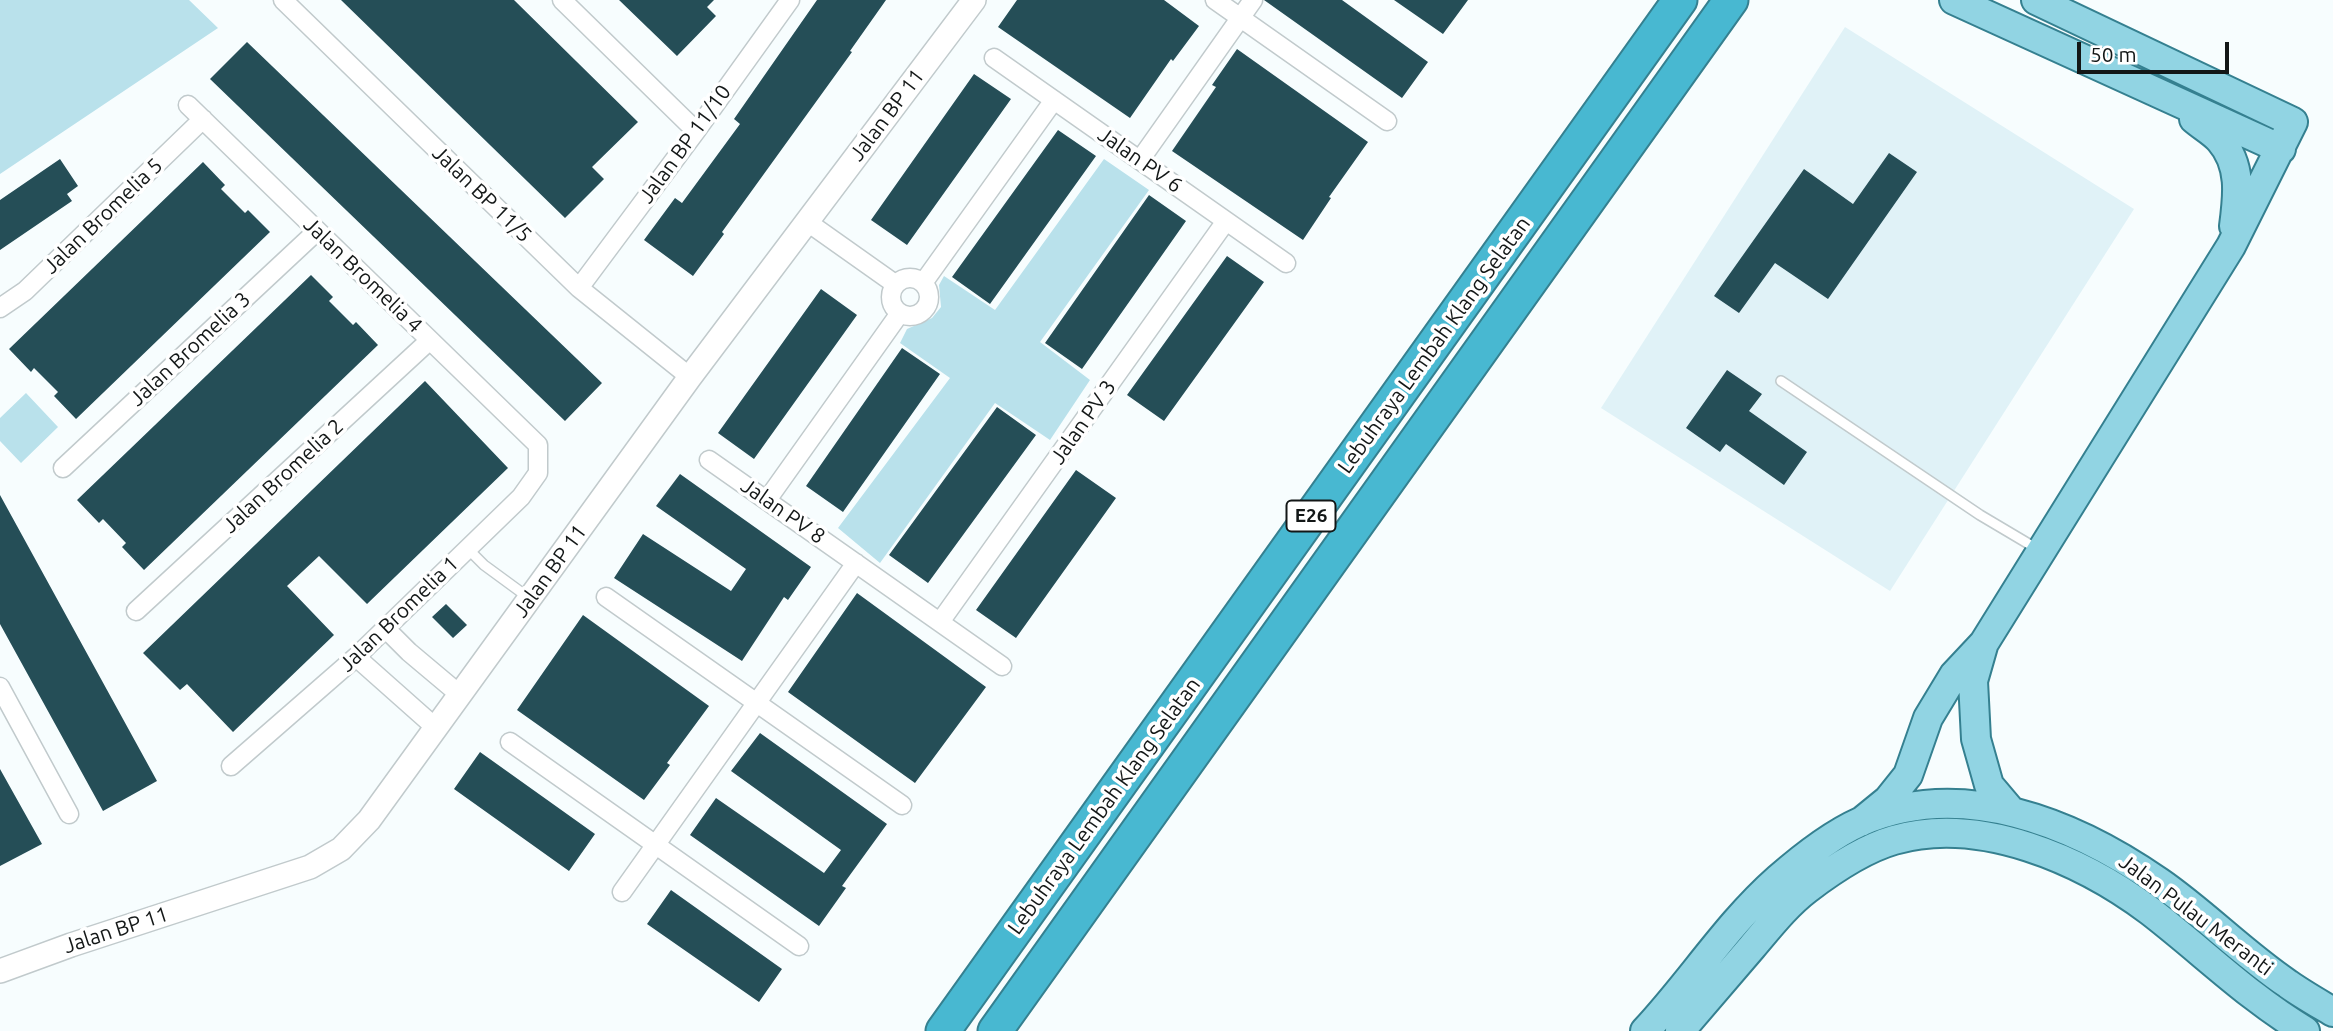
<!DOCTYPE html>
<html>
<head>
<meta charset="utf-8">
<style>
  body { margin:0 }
  #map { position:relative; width:2333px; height:1031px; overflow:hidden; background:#f7fdfe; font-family:Ubuntu,sans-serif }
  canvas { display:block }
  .scale { position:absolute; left:2077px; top:42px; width:152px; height:32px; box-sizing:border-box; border:4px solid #131717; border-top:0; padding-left:9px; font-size:21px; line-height:24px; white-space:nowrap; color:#131717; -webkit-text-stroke:5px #fff; paint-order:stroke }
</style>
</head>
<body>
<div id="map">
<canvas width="2333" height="1031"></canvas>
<div class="scale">50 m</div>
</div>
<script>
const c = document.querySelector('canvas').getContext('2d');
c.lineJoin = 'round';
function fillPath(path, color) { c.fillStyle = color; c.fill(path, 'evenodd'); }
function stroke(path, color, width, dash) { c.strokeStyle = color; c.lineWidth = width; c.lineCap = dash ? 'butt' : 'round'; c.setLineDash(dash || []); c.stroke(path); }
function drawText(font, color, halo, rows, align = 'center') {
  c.font = font + ' Ubuntu,sans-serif'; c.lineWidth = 7; c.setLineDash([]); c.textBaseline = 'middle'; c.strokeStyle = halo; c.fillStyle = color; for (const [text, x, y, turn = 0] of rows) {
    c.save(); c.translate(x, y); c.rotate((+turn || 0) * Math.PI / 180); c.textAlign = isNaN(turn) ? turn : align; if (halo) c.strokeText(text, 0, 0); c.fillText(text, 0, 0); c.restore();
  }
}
fillPath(new Path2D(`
  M 1845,27 L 2134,209 L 1890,591 L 1601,408 Z`), '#e0f2f7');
fillPath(new Path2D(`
  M 0,0 L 189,0 L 218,28 L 0,174 Z
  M 1104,159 L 1149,190 L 1040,342 L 1090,380 L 1050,440 L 995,403 L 880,563 L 838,528 L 950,378 L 900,343 L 907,329 L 932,318 L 941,307 L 939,285 L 944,276 L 995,310 Z
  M 26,393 L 58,427 L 21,463 L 0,441 L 0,418 Z`), '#b9e1eb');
fillPath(new Path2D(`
  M 341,0 L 514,0 L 638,122 L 592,167 L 604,179 L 565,218 Z
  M 619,0 L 714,0 L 707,7 L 716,16 L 677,56 Z
  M 817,0 L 886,0 L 850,51 L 852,52 L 722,232 L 724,234 L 693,276 L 644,240 L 675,198 L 682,203 L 740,124 L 734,119 Z
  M 1017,0 L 1164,0 L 1199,26 L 1173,61 L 1171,59 L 1130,118 L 998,27 Z
  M 1264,0 L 1342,0 L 1428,62 L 1402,98 Z
  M 1394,0 L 1468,0 L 1443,34 Z
  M 247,42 L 602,383 L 565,421 L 210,79 Z
  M 1237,49 L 1368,142 L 1329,197 L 1331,198 L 1303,240 L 1172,151 L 1216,87 L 1212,85 Z
  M 974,74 L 1011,99 L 907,245 L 871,220 Z
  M 1058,130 L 1096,156 L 990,304 L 952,277 Z
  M 1889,153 L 1917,172 L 1828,299 L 1775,263 L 1739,313 L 1714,296 L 1804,169 L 1853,204 Z
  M 60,159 L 78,186 L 67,194 L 72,201 L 0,250 L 0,200 Z
  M 203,162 L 225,185 L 221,189 L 245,213 L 248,210 L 270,232 L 76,419 L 54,396 L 58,392 L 34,368 L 31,372 L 9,349 Z
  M 1149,195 L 1186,221 L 1082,369 L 1045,343 Z
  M 1227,256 L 1264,282 L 1164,421 L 1127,395 Z
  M 311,275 L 333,297 L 329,301 L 353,325 L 356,322 L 378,345 L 144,570 L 122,547 L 126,543 L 103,519 L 99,523 L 77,500 Z
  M 821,289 L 857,315 L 754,459 L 718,433 Z
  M 902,348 L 940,374 L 843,512 L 806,486 Z
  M 1727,370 L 1762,394 L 1749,411 L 1807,452 L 1784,485 L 1726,444 L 1720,452 L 1686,428 Z
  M 425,381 L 508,468 L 367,604 L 319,556 L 287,586 L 334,635 L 233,732 L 187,684 L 180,690 L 143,653 Z
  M 997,407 L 1036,435 L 928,583 L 889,555 Z
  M 1076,470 L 1116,498 L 1016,638 L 976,610 Z
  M 680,474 L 811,567 L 788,600 L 784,597 L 742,661 L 614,578 L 643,534 L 731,591 L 746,569 L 656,506 Z
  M 0,495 L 157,781 L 103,811 L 0,624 Z
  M 857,593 L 986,687 L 915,783 L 788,692 Z
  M 446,604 L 467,625 L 453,638 L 432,617 Z
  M 583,615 L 709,706 L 667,763 L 670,765 L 644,800 L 517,710 Z
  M 760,733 L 887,824 L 842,886 L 846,888 L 819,926 L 690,835 L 716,798 L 824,873 L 841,850 L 731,771 Z
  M 480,752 L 595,834 L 569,871 L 454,789 Z
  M 0,769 L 42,844 L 0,866 Z
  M 671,890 L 782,969 L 759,1002 L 647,924 Z`), '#254e57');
const service = new Path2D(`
  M 1781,381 L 1980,515 L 2039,550
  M 468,549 L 484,565 L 529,598`);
const minor = new Path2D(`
  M 283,0 L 579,288 L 690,377
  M 562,0 L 696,131
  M 1215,0 L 1387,121
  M 994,58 L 1286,263
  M 188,105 L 538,445 L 538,473 L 521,497 L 356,657 L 231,766
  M 1140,160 L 1253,0
  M 806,221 L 895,284
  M891 297a19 19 0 1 1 38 0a19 19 0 1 1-38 0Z
  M 923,283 L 1054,100
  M 579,288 L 696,131 L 790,0
  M 0,308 L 25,291 L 203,119
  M 709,460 L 1002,666
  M 63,468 L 317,231
  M 767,500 L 900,313
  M 606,597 L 902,805
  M 136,611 L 430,340
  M 940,622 L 1226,221
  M 386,629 L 409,652 L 459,694
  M 356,657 L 436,728
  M 0,687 L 69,814
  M 510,742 L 799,946
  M 622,892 L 856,563`);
const tertiary = new Path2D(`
  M 0,971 L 71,945 L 310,867 L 341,849 L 369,820 L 690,377 L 974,0`);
const primary = new Path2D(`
  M 1954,0 L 2281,149
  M 2194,119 C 2202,126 2213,132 2220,140 C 2242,165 2238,196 2234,226
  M 1983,646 L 1973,681 L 1976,739 L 1989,785 L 2011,811
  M 1861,822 L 1888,800 L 1908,775 L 1928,718 L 1954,675 L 1984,643 L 2231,246 L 2293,122 L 2036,0
  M 1645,1031 C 1691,982 1727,924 1778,879 C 1802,858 1831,835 1860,822 C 1962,777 2074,823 2159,882 C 2204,913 2242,953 2288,984 C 2302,994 2318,1003 2333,1012
  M 1680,1031 C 1704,1003 1728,975 1752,947 C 1769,927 1786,905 1807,889 C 1832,870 1863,849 1894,840 C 1980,815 2082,860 2150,911 C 2202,951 2248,997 2305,1031`);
const motorway = new Path2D(`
  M 943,1031 L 1680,0
  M 995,1031 L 1731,0`);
stroke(service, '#c1cacc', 12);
stroke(minor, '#c1cacc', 21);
stroke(tertiary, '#c1cacc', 26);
stroke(primary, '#358090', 32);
stroke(motorway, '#358090', 37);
stroke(service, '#fff', 9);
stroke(minor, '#fff', 18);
stroke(tertiary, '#fff', 23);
stroke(primary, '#91d4e3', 28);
stroke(motorway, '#48b8d1', 33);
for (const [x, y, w] of [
  [1311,516,49]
]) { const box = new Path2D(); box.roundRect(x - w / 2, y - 15.5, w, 31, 5); c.fillStyle = '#fff'; c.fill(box); stroke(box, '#131717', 2); }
drawText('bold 19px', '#131717', null, [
  ["E26",1311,516]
]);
drawText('21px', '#131717', '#fff', [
  ["Jalan BP 11",887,115,-53],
  ["Jalan BP 11/10",685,144,-54],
  ["Jalan PV 6",1140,160,35],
  ["Jalan BP 11/5",482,194,44],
  ["Jalan Bromelia 5",103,216,-44],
  ["Jalan Bromelia 4",363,275,44],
  ["Lebuhraya Lembah Klang Selatan",1434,345,-54],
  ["Jalan Bromelia 3",190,349,-43],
  ["Jalan PV 3",1083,422,-55],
  ["Jalan Bromelia 2",283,476,-43],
  ["Jalan PV 8",783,511,35],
  ["Jalan BP 11",550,571,-54],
  ["Jalan Bromelia 1",399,614,-44],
  ["Lebuhraya Lembah Klang Selatan",1104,806,-54],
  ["Jalan Pulau Meranti",2196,915,37],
  ["Jalan BP 11",116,930,-18]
]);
</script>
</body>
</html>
